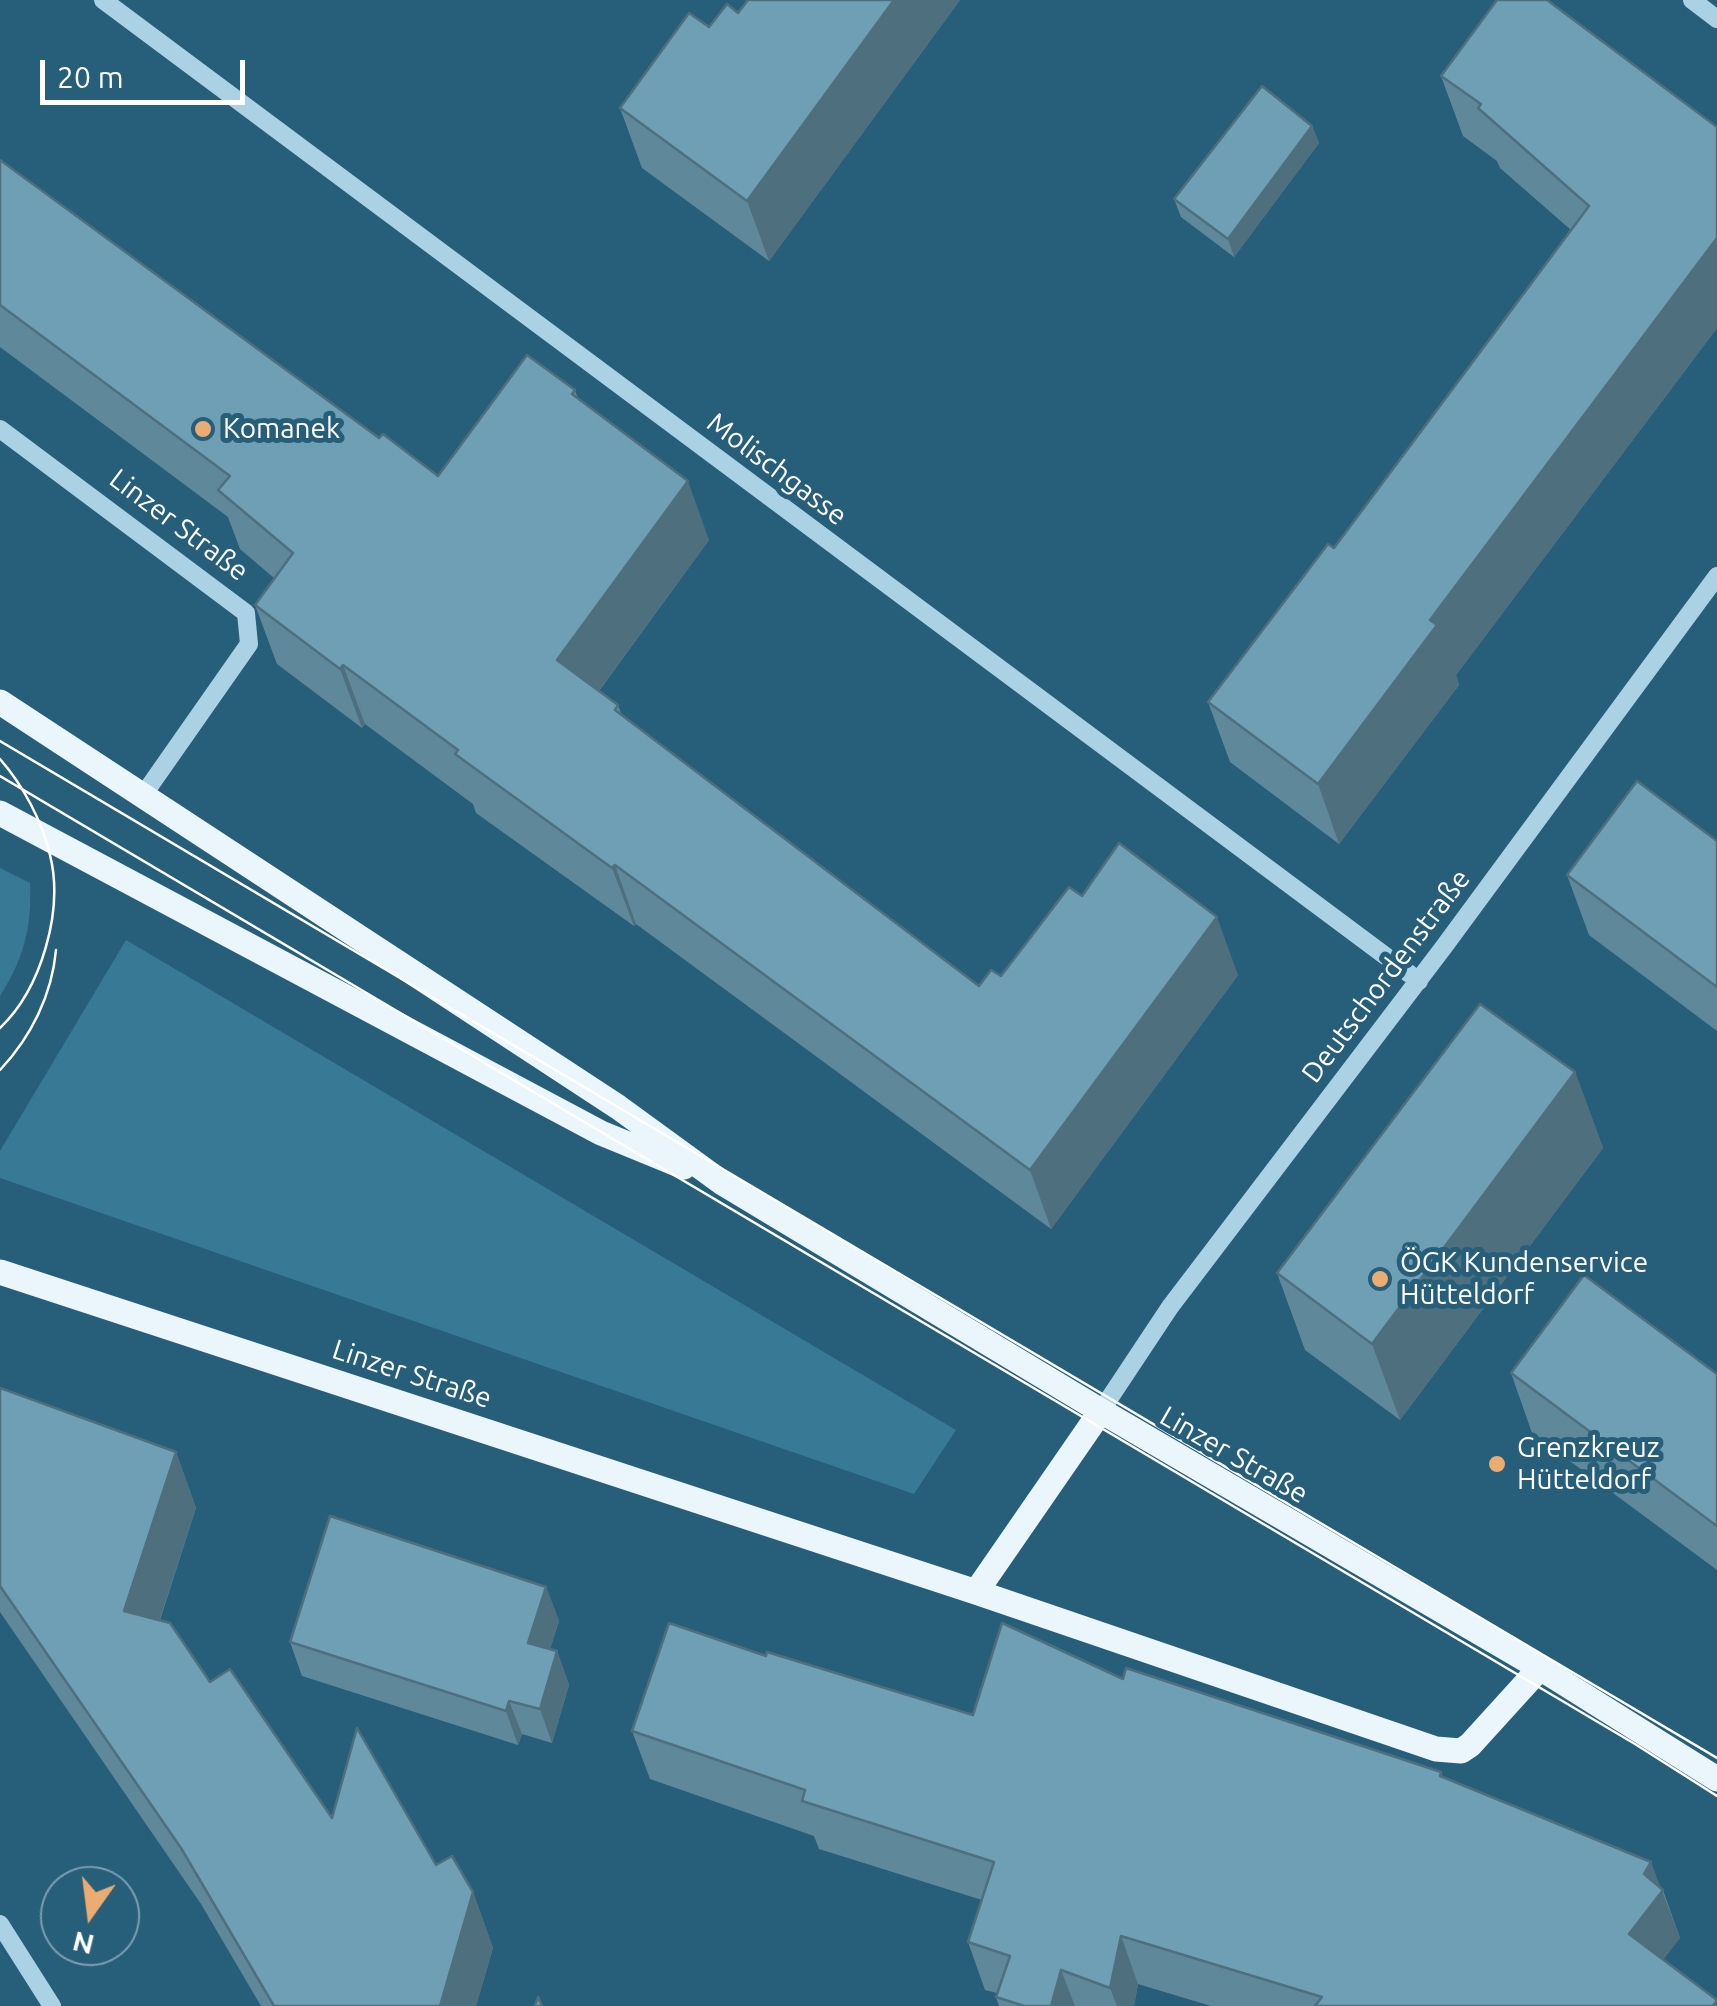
<!DOCTYPE html>
<html>
<head>
<meta charset="utf-8">
<style>
  body { margin:0 }
  #map { position:relative; width:1717px; height:2006px; overflow:hidden; background:#275f7b; font-family:Ubuntu,sans-serif }
  canvas { display:block }
  .north { position:absolute; left:40px; top:1866px; width:100px; height:100px; box-sizing:border-box; background:#275f7b; border:2px solid #7d9fb0; border-radius:50%; rotate:194deg; font-size:28px; font-weight:700; line-height:40px; text-align:center; color:#fff }
  .north::after { content:''; display:block; margin:auto; width:35px; height:45px; background:#ecab71; clip-path:polygon(50% 0,100% 100%,50% 72%,0 100%) }
  .scale { position:absolute; left:40px; top:60px; width:205px; height:45px; box-sizing:border-box; border:5px solid #fff; border-top:0; padding-left:12px; font-size:30px; line-height:35px; white-space:nowrap; color:#fff; -webkit-text-stroke:8px #275f7b; paint-order:stroke }
</style>
</head>
<body>
<div id="map">
<canvas width="1717" height="2006"></canvas>
<div class="north">N</div>
<div class="scale">20 m</div>
</div>
<script>
const c = document.querySelector('canvas').getContext('2d');
c.lineJoin = 'round';
function fillPath(path, color) { c.fillStyle = color; c.fill(path, 'evenodd'); }
function stroke(path, color, width, dash) { c.strokeStyle = color; c.lineWidth = width; c.lineCap = dash ? 'butt' : 'round'; c.setLineDash(dash || []); c.stroke(path); }
function drawText(font, color, halo, rows, align = 'center') {
  c.font = font + ' Ubuntu,sans-serif'; c.lineWidth = 10; c.setLineDash([]); c.textBaseline = 'middle'; c.strokeStyle = halo; c.fillStyle = color; for (const [text, x, y, turn = 0] of rows) {
    c.save(); c.translate(x, y); c.rotate((+turn || 0) * Math.PI / 180); c.textAlign = isNaN(turn) ? turn : align; if (halo) c.strokeText(text, 0, 0); c.fillText(text, 0, 0); c.restore();
  }
}
fillPath(new Path2D(`
  M 0,868 L 30,883 C 32,926 24,959 0,996 Z
  M 126,940 L 956,1430 L 914,1494 L 0,1178 L 0,1151 Z`), '#387996');
stroke(new Path2D(`
  M 103,0 L 1419,981
  M 1692,0 L 1717,19
  M 0,429 L 246,613 L 249,644 L 144,794
  M 1101,1411 L 1170,1307 L 1443,948 L 1717,576
  M 0,1924 L 52,2006`), '#abd2e4', 18);
stroke(new Path2D(`
  M 0,702 L 618,1107 L 721,1182 L 1101,1411 L 1540,1668 L 1717,1779
  M 0,813 L 601,1133 L 684,1167
  M 0,1272 L 976,1592 L 1436,1749 L 1461,1751 L 1470,1745 L 1540,1668
  M 976,1592 L 1101,1411`), '#eaf5fc', 25);
stroke(new Path2D(`
  M 0,741 L 1717,1758
  M 0,759 C 23,785 42,821 50,855 C 64,911 41,989 0,1028
  M 0,776 L 1635,1744 L 1717,1796
  M 0,1070 C 31,1037 52,995 56,950`), '#fff', 2.5);
fillPath(new Path2D(`
  M 748,0 L 960,0 L 769,261 L 642,168 L 620,108 L 709,27 L 738,13 Z
  M 1441,76 L 1717,127 L 1717,328 L 1456,675 L 1459,685 L 1339,844 L 1230,762 L 1208,702 L 1334,548 L 1571,230 L 1500,168 L 1497,161 L 1463,136 Z
  M 1312,126 L 1319,143 L 1234,257 L 1181,217 L 1174,199 Z
  M 0,160 L 379,438 L 438,476 L 575,390 L 578,399 L 709,540 L 599,691 L 618,705 L 622,716 L 979,986 L 1001,976 L 1082,896 L 1238,975 L 1051,1229 L 636,924 L 634,926 L 476,813 L 473,804 L 365,724 L 362,728 L 277,664 L 255,605 L 274,578 L 240,549 L 228,517 L 0,347 Z
  M 1717,841 L 1717,1031 L 1589,935 L 1567,875 Z
  M 1575,1072 L 1603,1148 L 1400,1420 L 1305,1350 L 1277,1273 Z
  M 1511,1373 L 1717,1374 L 1717,1570 L 1532,1433 Z
  M 0,1388 L 176,1452 L 196,1508 L 160,1620 L 210,1682 L 332,1818 L 436,1865 L 473,1892 L 493,1948 L 476,2006 L 261,2006 L 201,1904 L 0,1612 Z
  M 546,1587 L 559,1621 L 550,1649 L 557,1651 L 569,1685 L 552,1743 L 522,1734 L 518,1745 L 302,1676 L 290,1642 Z
  M 766,1656 L 973,1715 L 1123,1679 L 1441,1772 L 1443,1777 L 1663,1890 L 1680,1938 L 1663,1959 L 1717,2006 L 1211,2006 L 1138,1984 L 1134,2006 L 999,2006 L 996,1997 L 997,1993 L 985,1990 L 968,1942 L 982,1900 L 819,1849 L 814,1836 L 650,1779 L 632,1731 Z`), '#5f899b');
fillPath(new Path2D(`
  M 894,0 L 960,0 L 769,261 L 747,201 Z
  M 1312,126 L 1319,143 L 1234,257 L 1228,239 Z
  M 1717,238 L 1717,328 L 1456,675 L 1459,685 L 1339,844 L 1318,784 L 1430,620 Z
  M 688,481 L 709,540 L 578,719 L 557,660 Z
  M 343,665 L 365,724 L 362,728 L 340,669 Z
  M 615,865 L 636,924 L 634,926 L 612,868 Z
  M 1217,917 L 1238,975 L 1051,1229 L 1030,1170 Z
  M 1575,1072 L 1603,1148 L 1400,1420 L 1372,1344 Z
  M 176,1452 L 196,1508 L 144,1667 L 124,1611 Z
  M 546,1587 L 559,1621 L 541,1677 L 528,1643 Z
  M 557,1651 L 569,1685 L 552,1743 L 540,1709 Z
  M 509,1701 L 522,1734 L 518,1745 L 506,1711 Z
  M 1651,1862 L 1680,1938 L 1646,1982 L 1629,1934 L 1644,1874 Z
  M 473,1892 L 493,1948 L 476,2006 L 440,2006 Z
  M 1121,1936 L 1138,1984 L 1134,2006 L 1117,2006 L 1110,1988 Z
  M 1061,1970 L 1075,2006 L 1051,2006 Z`), '#4e6f7e');
const building = new Path2D(`
  M 748,0 L 894,0 L 747,201 L 620,108 L 689,13 L 709,27 L 727,4 L 738,13 Z
  M 1497,0 L 1547,0 L 1717,127 L 1717,238 L 1430,620 L 1437,625 L 1318,784 L 1208,702 L 1328,544 L 1334,548 L 1589,206 L 1478,108 L 1481,104 L 1441,76 Z
  M 1262,86 L 1312,126 L 1228,239 L 1174,199 Z
  M 0,160 L 379,438 L 383,434 L 438,476 L 527,355 L 575,390 L 572,394 L 688,481 L 557,660 L 618,705 L 615,710 L 979,986 L 991,970 L 1001,976 L 1069,887 L 1082,896 L 1119,843 L 1217,917 L 1030,1170 L 615,865 L 612,868 L 455,754 L 458,750 L 343,665 L 340,669 L 255,605 L 293,553 L 218,490 L 230,476 L 0,305 Z
  M 1637,781 L 1717,841 L 1717,987 L 1567,875 Z
  M 1480,1004 L 1575,1072 L 1372,1344 L 1277,1273 Z
  M 1584,1275 L 1717,1374 L 1717,1526 L 1511,1373 Z
  M 0,1388 L 176,1452 L 124,1611 L 170,1623 L 210,1682 L 230,1669 L 332,1818 L 357,1728 L 436,1865 L 452,1856 L 473,1892 L 440,2006 L 274,2006 L 181,1848 L 0,1586 Z
  M 330,1516 L 546,1587 L 528,1643 L 557,1651 L 540,1709 L 509,1701 L 506,1711 L 290,1642 Z
  M 669,1623 L 766,1656 L 767,1652 L 973,1715 L 1002,1623 L 1123,1679 L 1126,1668 L 1441,1772 L 1440,1776 L 1651,1862 L 1644,1874 L 1663,1890 L 1629,1934 L 1717,2000 L 1713,2006 L 1315,2006 L 1322,1997 L 1121,1936 L 1110,1988 L 1061,1970 L 1051,2006 L 1024,2006 L 996,1997 L 1010,1956 L 968,1942 L 994,1862 L 802,1801 L 805,1790 L 632,1731 Z
  M 538,1997 L 542,2006 L 535,2006 Z`);
fillPath(building, '#6f9fb4');
stroke(building, '#4e6f7e', 2.5);
for (const [x, y, r, color] of [
  [203,429,10,"#ecab71"],
  [1380,1279,10,"#ecab71"],
  [1497,1464,10,"#ecab71"]
]) { const dot = new Path2D(); dot.arc(x, y, r, 0, 2 * Math.PI); c.fillStyle = color; c.fill(dot); stroke(dot, '#275f7b', 4); }
drawText('28px', '#fff', '#275f7b', [
  ["Komanek",223,429],
  ["ÖGK Kundenservice",1400,1263],
  ["Hütteldorf",1400,1295],
  ["Grenzkreuz",1517,1448],
  ["Hütteldorf",1517,1480]
], 'left');
drawText('28px', '#fff', '#275f7b', [
  ["Molischgasse",777,469,37],
  ["Linzer Straße",179,525,37],
  ["Deutschordenstraße",1386,976,-53],
  ["Linzer Straße",412,1374,18],
  ["Linzer Straße",1234,1455,30]
]);
</script>
</body>
</html>
